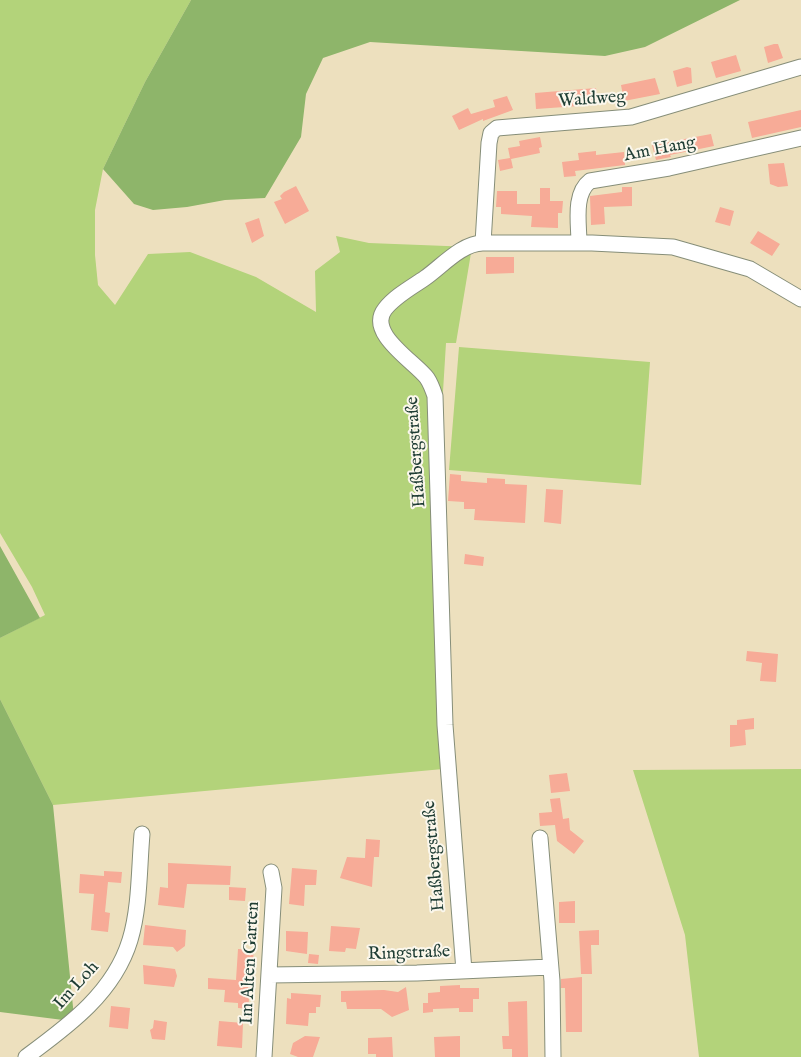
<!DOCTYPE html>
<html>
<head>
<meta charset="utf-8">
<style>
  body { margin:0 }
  canvas { display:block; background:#ede0be }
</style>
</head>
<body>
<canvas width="801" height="1057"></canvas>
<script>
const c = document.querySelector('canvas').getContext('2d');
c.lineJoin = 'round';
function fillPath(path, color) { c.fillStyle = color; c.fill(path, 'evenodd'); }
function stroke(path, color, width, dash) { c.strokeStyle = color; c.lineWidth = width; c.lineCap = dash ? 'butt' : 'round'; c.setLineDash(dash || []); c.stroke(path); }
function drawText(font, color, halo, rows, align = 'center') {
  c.font = font + ' "IM FELL English",serif'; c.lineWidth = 4; c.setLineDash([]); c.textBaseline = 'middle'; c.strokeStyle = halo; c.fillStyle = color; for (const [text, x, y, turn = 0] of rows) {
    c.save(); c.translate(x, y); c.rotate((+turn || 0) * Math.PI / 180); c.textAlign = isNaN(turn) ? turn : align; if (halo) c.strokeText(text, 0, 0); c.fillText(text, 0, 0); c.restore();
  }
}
fillPath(new Path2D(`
  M 0,0 L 191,0 L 145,82 L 103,169 L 95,210 L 95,255 L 98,285 L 115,305 L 148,254 L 190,252 L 256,277 L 316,312 L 315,271 L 340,252 L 336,236 L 369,243 L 472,247 L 456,343 L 446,343 L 441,424 L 443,769 L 53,805 L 0,699 L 0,638 L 45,615 L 32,587 L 0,533 Z
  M 459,347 L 650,362 L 641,485 L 449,470 Z
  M 801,769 L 801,1057 L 699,1057 L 685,935 L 633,770 Z`), '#b3d37a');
fillPath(new Path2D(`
  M 191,0 L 740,0 L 645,47 L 605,56 L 370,42 L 323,58 L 306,94 L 301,137 L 265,198 L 225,200 L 187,207 L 153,210 L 134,204 L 103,169 L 145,82 Z
  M 0,546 L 40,618 L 0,638 Z
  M 0,699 L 53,805 L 74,1017 L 71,1021 L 0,1012 Z`), '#8eb56a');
fillPath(new Path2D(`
  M 774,44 L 778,44 L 783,58 L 768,63 L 764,47 Z
  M 736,55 L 741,71 L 716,78 L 711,62 Z
  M 687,67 L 691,68 L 692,83 L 677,87 L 673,71 Z
  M 655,78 L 660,94 L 624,101 L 621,85 Z
  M 596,88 L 597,100 L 593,100 L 593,105 L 536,109 L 535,93 Z
  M 507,96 L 513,110 L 483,121 L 483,119 L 459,130 L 452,116 L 468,108 L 471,114 L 495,107 L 493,100 Z
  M 801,110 L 801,127 L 752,138 L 748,122 Z
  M 711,134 L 714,146 L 670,155 L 671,157 L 656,160 L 652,145 Z
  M 540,137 L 542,147 L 539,148 L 540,153 L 511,159 L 513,168 L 500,171 L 498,160 L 510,158 L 508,148 L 520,146 L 519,141 Z
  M 596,151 L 596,155 L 624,152 L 625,165 L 575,171 L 576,176 L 564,177 L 562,162 L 579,160 L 578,153 Z
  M 784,163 L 788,186 L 778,187 L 770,184 L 768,164 Z
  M 296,186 L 309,211 L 285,224 L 274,202 L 282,199 L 280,196 L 284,192 Z
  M 622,187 L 632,187 L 632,206 L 604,207 L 605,224 L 591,225 L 590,196 L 622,192 Z
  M 540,188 L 550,188 L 550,201 L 563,201 L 562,213 L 558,213 L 558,228 L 531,227 L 532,216 L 501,214 L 501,207 L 496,207 L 497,191 L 517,191 L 517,204 L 540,204 Z
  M 720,207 L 734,211 L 730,226 L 715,222 Z
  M 259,218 L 264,236 L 252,243 L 245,223 Z
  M 758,231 L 780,244 L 772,256 L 750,243 Z
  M 486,257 L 514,257 L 514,273 L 486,274 Z
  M 450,474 L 461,475 L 461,481 L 487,483 L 487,478 L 505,479 L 505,484 L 527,485 L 525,523 L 474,520 L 475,509 L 464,509 L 464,502 L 448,501 Z
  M 546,489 L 563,490 L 561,524 L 544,522 Z
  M 465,554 L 484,557 L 483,566 L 464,564 Z
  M 747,651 L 778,654 L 776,682 L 760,681 L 762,663 L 746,661 Z
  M 754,718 L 754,729 L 745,730 L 746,745 L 730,747 L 730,725 L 737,725 L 737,720 Z
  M 567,773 L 570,791 L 551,793 L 549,775 Z
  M 560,798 L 563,819 L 569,818 L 570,830 L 584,841 L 574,854 L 557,841 L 555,825 L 540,826 L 539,813 L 552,812 L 550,799 Z
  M 366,839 L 380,840 L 379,857 L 374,857 L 372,887 L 340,878 L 347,857 L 365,858 Z
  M 168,863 L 231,866 L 230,885 L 187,884 L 184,908 L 158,905 L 160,887 L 168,888 Z
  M 292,868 L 317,870 L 316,885 L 305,885 L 304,906 L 289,904 Z
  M 104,871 L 122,872 L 121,883 L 108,882 L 105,912 L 110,913 L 108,932 L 91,930 L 94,894 L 79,893 L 80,874 L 104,876 Z
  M 229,887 L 246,888 L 245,901 L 229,900 Z
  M 575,901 L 575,923 L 559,923 L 559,902 Z
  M 145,925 L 186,930 L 185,946 L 177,952 L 173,947 L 143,945 Z
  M 331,926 L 360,928 L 356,949 L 346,948 L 345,952 L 329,951 Z
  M 599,930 L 599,945 L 591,945 L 592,974 L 581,974 L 579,931 Z
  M 286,931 L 308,932 L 307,954 L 286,951 Z
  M 238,949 L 254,950 L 248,1009 L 238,1008 L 238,1003 L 224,1002 L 225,990 L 208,989 L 208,978 L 236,980 Z
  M 309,954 L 319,955 L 318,964 L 308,963 Z
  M 143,965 L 175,969 L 177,976 L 174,987 L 144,984 Z
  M 582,977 L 582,1032 L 566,1032 L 565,988 L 561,988 L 561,979 Z
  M 460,985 L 460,988 L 479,988 L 479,999 L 473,999 L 473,1012 L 459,1012 L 459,1008 L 433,1009 L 433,1012 L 423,1013 L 423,1003 L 428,1003 L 428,993 L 440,992 L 440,986 Z
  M 406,987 L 409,1010 L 392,1017 L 381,1009 L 347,1009 L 346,1002 L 341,1002 L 341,991 L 384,990 L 398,992 Z
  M 291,993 L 321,995 L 320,1007 L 316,1007 L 316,1013 L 309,1013 L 308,1026 L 286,1024 L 287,998 L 291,999 Z
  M 527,1001 L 528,1057 L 512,1057 L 512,1049 L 503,1049 L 502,1036 L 509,1036 L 508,1002 Z
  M 111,1006 L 130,1008 L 128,1029 L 109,1027 Z
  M 154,1020 L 167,1022 L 165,1040 L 152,1039 L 150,1030 L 153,1028 Z
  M 219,1021 L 243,1023 L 242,1048 L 217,1046 Z
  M 305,1036 L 320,1037 L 313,1057 L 298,1057 L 290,1054 L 293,1043 Z
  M 460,1036 L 460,1057 L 435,1057 L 434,1037 Z
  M 392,1037 L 393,1057 L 376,1057 L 376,1054 L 368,1054 L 368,1038 Z`), '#f7ab97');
const minor = new Path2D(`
  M 483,243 L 489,143 L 491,133 L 497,128 L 631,117 L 801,67
  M 579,243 C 579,224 573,194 590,181 L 669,168 L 801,138
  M 540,838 L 552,981 L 553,1057
  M 464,971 L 445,725 L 435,396 C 433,390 431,384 427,378 C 415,362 366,333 385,309 C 395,296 412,287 425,278 C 442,266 462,243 483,243 L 592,243 L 673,247 L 750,269 L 801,299
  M 269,975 L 417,973 L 550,967
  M 26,1057 C 68,1026 114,993 130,940 C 140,907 139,868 142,834
  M 264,1057 L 274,888 L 271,872`);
stroke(minor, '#868e79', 17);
stroke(minor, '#fff', 15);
drawText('18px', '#1f3d34', '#fbf7ec', [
  ["Waldweg",592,100,-4],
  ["Am Hang",660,150,-11],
  ["Haßbergstraße",417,452,-94],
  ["Haßbergstraße",435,856,-95],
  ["Ringstraße",409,954,-2],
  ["Im Alten Garten",251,963,-87],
  ["Im Loh",77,986,-48]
]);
</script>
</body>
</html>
